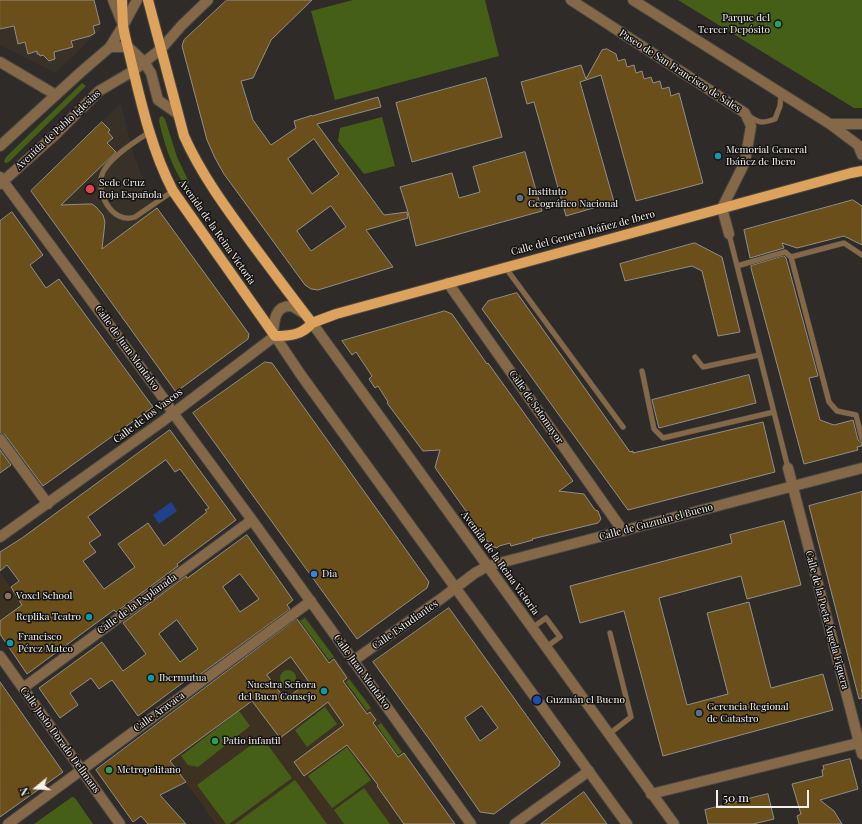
<!DOCTYPE html>
<html>
<head>
<meta charset="utf-8">
<style>
  body { margin:0 }
  #map { position:relative; width:862px; height:824px; overflow:hidden; background:#2e2b28; font-family:"Playfair Display",serif }
  canvas { display:block }
  .north { position:absolute; left:16px; top:768px; width:40px; height:40px; -webkit-text-stroke:3px #151412; paint-order:stroke; rotate:252deg; font-size:11px; font-weight:700; line-height:16px; text-align:center; color:#f2f1ee }
  .north::after { content:''; display:block; margin:auto; width:14px; height:18px; background:#f2f1ee; clip-path:polygon(50% 0,100% 100%,50% 72%,0 100%) }
  .scale { position:absolute; left:716px; top:790px; width:93px; height:18px; box-sizing:border-box; border:2px solid #f2f1ee; border-top:0; padding-left:5px; font-size:12px; line-height:14px; white-space:nowrap; color:#f2f1ee; -webkit-text-stroke:3px #151412; paint-order:stroke }
</style>
</head>
<body>
<div id="map">
<canvas width="862" height="824"></canvas>
<div class="north">N</div>
<div class="scale">50 m</div>
</div>
<script>
const c = document.querySelector('canvas').getContext('2d');
c.lineJoin = 'round';
function fillPath(path, color) { c.fillStyle = color; c.fill(path, 'evenodd'); }
function stroke(path, color, width, dash) { c.strokeStyle = color; c.lineWidth = width; c.lineCap = dash ? 'butt' : 'round'; c.setLineDash(dash || []); c.stroke(path); }
function drawText(font, color, halo, rows, align = 'center') {
  c.font = font + ' "Playfair Display",serif'; c.lineWidth = 3; c.setLineDash([]); c.textBaseline = 'middle'; c.strokeStyle = halo; c.fillStyle = color; for (const [text, x, y, turn = 0] of rows) {
    c.save(); c.translate(x, y); c.rotate((+turn || 0) * Math.PI / 180); c.textAlign = isNaN(turn) ? turn : align; if (halo) c.strokeText(text, 0, 0); c.fillText(text, 0, 0); c.restore();
  }
}
fillPath(new Path2D(`
  M 0,0 L 94,0 L 101,29 L 55,73 L 0,45 Z
  M 121,103 L 132,149 L 145,186 L 157,209 L 94,278 L 31,191 Z`), '#373128');
fillPath(new Path2D(`
  M 0,572 L 23,605 L 0,621 Z
  M 305,615 L 340,664 L 455,824 L 216,824 L 149,731 Z`), '#3d3122');
fillPath(new Path2D(`
  M 353,0 L 485,0 L 499,56 L 335,100 L 311,11 Z
  M 678,0 L 862,0 L 862,108 L 854,108 Z
  M 82,83 L 86,86 L 9,162 L 5,163 L 4,161 L 6,157 Z
  M 162,116 L 165,119 L 177,157 L 189,182 L 187,185 L 184,184 C 171,166 164,142 159,121 L 160,117 Z
  M 382,117 L 395,166 L 364,174 L 338,141 L 340,128 Z
  M 305,618 L 334,657 L 329,660 L 300,621 Z
  M280 678a8 8 0 1 1 16 0a8 8 0 1 1-16 0Z
  M 349,679 L 371,708 L 367,711 L 346,682 Z
  M 325,707 L 337,724 L 307,747 L 295,730 Z
  M 239,711 L 250,726 L 198,767 L 188,765 L 181,756 Z
  M 381,723 L 402,752 L 398,755 L 377,726 Z
  M 262,737 L 292,778 L 229,824 L 226,824 L 197,785 Z
  M 347,747 L 371,780 L 332,808 L 308,776 Z
  M 295,780 L 327,824 L 235,824 Z
  M 364,788 L 390,824 L 344,824 L 334,810 Z
  M 72,797 L 75,798 L 93,824 L 34,824 Z`), '#465f16');
fillPath(new Path2D(`
  M 171,502 L 177,511 L 159,524 L 153,515 Z`), '#20418b');
const building = new Path2D(`
  M 0,0 L 94,0 L 100,24 L 93,26 L 95,33 L 90,36 L 71,41 L 73,47 L 54,52 L 55,59 L 49,61 L 43,55 L 40,56 L 39,54 L 37,54 L 37,51 L 28,54 L 25,42 L 18,44 L 14,26 L 0,29 Z
  M 227,0 L 312,0 L 271,40 L 253,78 L 241,81 L 253,120 L 271,145 L 296,128 L 294,121 L 310,116 L 311,115 L 312,116 L 378,97 L 381,107 L 317,124 L 384,215 L 407,212 L 408,218 L 366,230 L 393,267 L 318,290 L 311,289 L 305,285 L 224,174 L 215,158 L 207,140 L 182,46 L 184,40 ZM 314,139 L 339,174 L 312,194 L 288,159 ZM 331,206 L 346,227 L 311,251 L 297,231 Z
  M 607,49 L 616,54 L 618,61 L 625,59 L 627,67 L 634,65 L 636,73 L 642,71 L 644,79 L 651,77 L 653,83 L 660,81 L 662,89 L 669,87 L 671,96 L 679,93 L 703,183 L 636,201 L 601,75 L 580,82 L 614,202 L 566,216 L 534,102 L 527,104 L 521,82 L 581,65 L 586,79 L 602,50 Z
  M 486,78 L 502,137 L 412,162 L 396,103 Z
  M 102,122 L 110,130 L 108,132 L 113,138 L 107,143 L 116,152 L 61,205 L 87,204 L 92,204 L 96,207 L 103,215 L 105,222 L 102,249 L 157,208 L 249,334 L 248,339 L 176,392 L 31,191 Z
  M 525,152 L 542,211 L 416,246 L 408,212 L 400,187 L 452,173 L 459,198 L 480,192 L 473,167 Z
  M 853,200 L 862,206 L 862,245 L 844,236 L 797,248 L 782,243 L 784,248 L 750,258 L 744,230 Z
  M 12,212 L 43,255 L 30,265 L 46,288 L 59,279 L 153,407 L 43,486 L 5,435 L 0,433 L 0,221 Z
  M 695,243 L 722,257 L 740,332 L 718,336 L 702,271 L 692,266 L 625,281 L 620,264 Z
  M 784,256 L 786,258 L 818,376 L 809,378 L 820,420 L 834,425 L 853,420 L 858,440 L 862,443 L 862,446 L 857,447 L 858,450 L 804,464 L 751,268 L 751,266 Z
  M 517,293 L 630,452 L 633,451 L 633,453 L 763,422 L 775,472 L 628,510 L 482,309 L 488,301 Z
  M 445,311 L 452,314 L 487,364 L 488,363 L 573,481 L 559,491 L 584,494 L 595,510 L 598,511 L 601,519 L 598,523 L 532,539 L 533,540 L 511,546 L 510,543 L 499,546 L 497,548 L 491,546 L 436,469 L 435,467 L 440,450 L 423,451 L 387,403 L 388,402 L 378,386 L 375,388 L 369,379 L 372,376 L 356,352 L 352,355 L 342,341 Z
  M 265,362 L 272,363 L 429,582 L 427,588 L 357,639 L 193,413 Z
  M 749,375 L 756,403 L 659,428 L 652,400 Z
  M 170,430 L 236,520 L 177,564 L 178,566 L 116,612 L 114,610 L 27,674 L 0,634 L 0,621 L 22,605 L 11,587 L 19,581 L 7,565 L 0,571 L 0,552 L 22,538 ZM 166,460 L 175,472 L 180,469 L 209,508 L 205,510 L 207,512 L 164,546 L 148,523 L 118,544 L 135,567 L 104,589 L 83,561 L 96,552 L 89,543 L 101,535 L 88,517 Z
  M 0,450 L 11,465 L 0,473 Z
  M 862,492 L 862,698 L 859,699 L 809,506 Z
  M 784,521 L 801,585 L 747,599 L 741,576 L 659,598 L 687,705 L 728,694 L 707,613 L 749,602 L 771,688 L 823,674 L 833,710 L 663,756 L 624,611 L 580,623 L 570,586 L 732,543 L 730,535 Z
  M 247,535 L 293,600 L 287,605 L 290,609 L 198,676 L 196,673 L 138,716 L 112,680 L 99,689 L 91,678 L 70,693 L 78,705 L 60,718 L 39,688 L 102,642 L 123,671 L 146,654 L 123,623 L 186,576 L 187,578 ZM 240,574 L 259,599 L 240,612 L 223,587 ZM 177,620 L 198,649 L 180,662 L 159,634 Z
  M 449,608 L 560,762 L 559,766 L 494,814 L 480,812 L 432,743 L 373,662 ZM 482,706 L 498,728 L 480,741 L 465,718 Z
  M 297,619 L 329,663 L 334,659 L 347,678 L 343,681 L 367,714 L 370,712 L 376,720 L 373,723 L 398,757 L 404,753 L 455,824 L 404,824 L 377,786 L 378,785 L 347,745 L 304,776 L 294,762 L 344,725 L 328,702 L 280,738 L 252,701 L 170,761 L 186,782 L 160,795 L 186,824 L 148,824 L 141,816 L 133,822 L 96,770 ZM 291,657 L 309,682 L 285,699 L 267,675 Z
  M 0,682 L 63,772 L 0,817 Z
  M 850,759 L 858,789 L 820,800 L 834,811 L 842,824 L 799,824 L 797,816 L 801,814 L 792,784 L 823,776 L 822,770 L 824,769 L 823,766 Z
  M 584,792 L 607,824 L 541,824 Z
  M 768,794 L 774,819 L 753,824 L 708,824 L 705,810 Z`);
fillPath(building, '#6b4f1a');
stroke(building, '#918e89', 1);
const service = new Path2D(`
  M 749,116 C 760,124 763,123 775,119 L 780,106 L 781,94
  M 150,132 C 137,140 110,158 103,172 C 94,191 112,225 135,217 L 173,191
  M 729,234 L 788,468
  M 862,255 L 844,243 L 791,257 L 829,402 L 837,411 L 856,415 L 862,439
  M 737,266 L 785,252 L 791,257
  M 505,267 L 623,427
  M 695,357 L 703,367 L 759,355
  M 642,371 L 654,429 L 663,438 L 774,412
  M 532,628 L 546,618 L 560,637 L 546,647
  M 609,734 L 631,717 L 610,633`);
const minor = new Path2D(`
  M 571,0 L 745,113 L 751,126 L 745,162 L 722,208 L 729,234
  M 633,0 L 830,124 L 858,145 L 862,155
  M 0,62 L 56,95
  M 830,124 L 862,124
  M 0,177 L 164,399 L 173,413 L 252,520 L 471,824
  M 448,283 L 623,531
  M 0,439 L 48,504
  M 788,468 L 862,754
  M 0,537 L 163,421 L 275,336
  M 0,656 L 120,824
  M 353,661 L 442,598 L 475,573 L 488,566 L 862,468
  M 23,688 L 252,520
  M 651,794 L 862,742
  M 8,824 L 311,601
  M 515,824 L 589,771`);
const tertiary = new Path2D(`
  M 113,0 L 123,25
  M 110,47 L 128,47 L 144,62 L 151,73 L 158,100 L 178,114
  M 0,146 L 81,72 L 110,47 L 123,26 L 137,0
  M 0,184 L 56,134 L 99,91 L 133,71 L 161,49 L 182,25 L 208,0
  M 312,323 L 674,824
  M 273,334 C 274,320 275,305 292,306 L 303,313
  M 275,336 L 301,375 L 627,824`);
const primary = new Path2D(`
  M 122,0 L 123,26 L 125,36 C 138,88 148,143 173,191 L 275,336 C 290,336 302,335 312,323
  M 148,0 L 184,136 C 201,174 226,208 251,242 C 271,269 291,296 312,323
  M 312,323 L 336,314 L 851,173 L 862,171`);
stroke(service, '#494744', 6);
stroke(minor, '#494744', 12);
stroke(tertiary, '#494744', 12);
stroke(primary, '#494744', 12);
stroke(service, '#846848', 5);
stroke(minor, '#846848', 10);
stroke(tertiary, '#846848', 10);
stroke(primary, '#dda35d', 10);
for (const [x, y, r, color] of [
  [778,24,4,"#2e9e5b"],
  [718,156,4,"#0f9aa8"],
  [90,189,5,"#e0444e"],
  [520,198,4,"#5c6f8a"],
  [314,574,4,"#3f7fe0"],
  [8,596,4,"#8d6e63"],
  [89,617,4,"#0f9aa8"],
  [10,643,4,"#0f9aa8"],
  [151,678,4,"#0f9aa8"],
  [324,691,4,"#0f9aa8"],
  [537,700,5,"#1a4fb4"],
  [699,713,4,"#5c6f8a"],
  [215,741,4,"#2e9e5b"],
  [109,770,4,"#2e9e5b"]
]) { const dot = new Path2D(); dot.arc(x, y, r, 0, 2 * Math.PI); c.fillStyle = color; c.fill(dot); stroke(dot, '#151412', 1.5); }
drawText('10px', '#f2f1ee', '#151412', [
  ["Parque del",770,18,"right"],
  ["Tercer Depósito",770,30,"right"],
  ["Memorial General",726,150],
  ["Ibáñez de Ibero",726,162],
  ["Sede Cruz",99,183],
  ["Roja Española",99,195],
  ["Instituto",528,192],
  ["Geográfico Nacional",528,204],
  ["Dia",322,574],
  ["Voxel School",16,596],
  ["Replika Teatro",81,617,"right"],
  ["Francisco",18,637],
  ["Pérez Mateo",18,649],
  ["Ibermutua",159,678],
  ["Nuestra Señora",316,685,"right"],
  ["del Buen Consejo",316,697,"right"],
  ["Guzmán el Bueno",546,700],
  ["Gerencia Regional",707,707],
  ["de Catastro",707,719],
  ["Patio infantil",223,741],
  ["Metropolitano",117,770]
], 'left');
drawText('10px', '#f2f1ee', '#151412', [
  ["Paseo de San Francisco de Sales",680,71,33],
  ["Avenida de Pablo Iglesias",58,130,-43],
  ["Avenida de la Reina Victoria",217,232,55],
  ["Calle del General Ibáñez de Ibero",583,233,-15],
  ["Calle de Juan Montalvo",127,348,54],
  ["Calle de Sotomayor",536,407,55],
  ["Calle de los Vascos",148,416,-37],
  ["Calle de Guzmán el Bueno",656,522,-15],
  ["Avenida de la Reina Victoria",500,563,54],
  ["Calle de la Explanada",137,604,-36],
  ["Calle de la Poeta Ángela Figuera",827,620,75],
  ["Calle Estudiantes",405,625,-35],
  ["Calle Juan Montalvo",362,672,54],
  ["Calle Aravaca",159,712,-36],
  ["Calle Justo Dorado Dellmans",60,740,54]
]);
</script>
</body>
</html>
